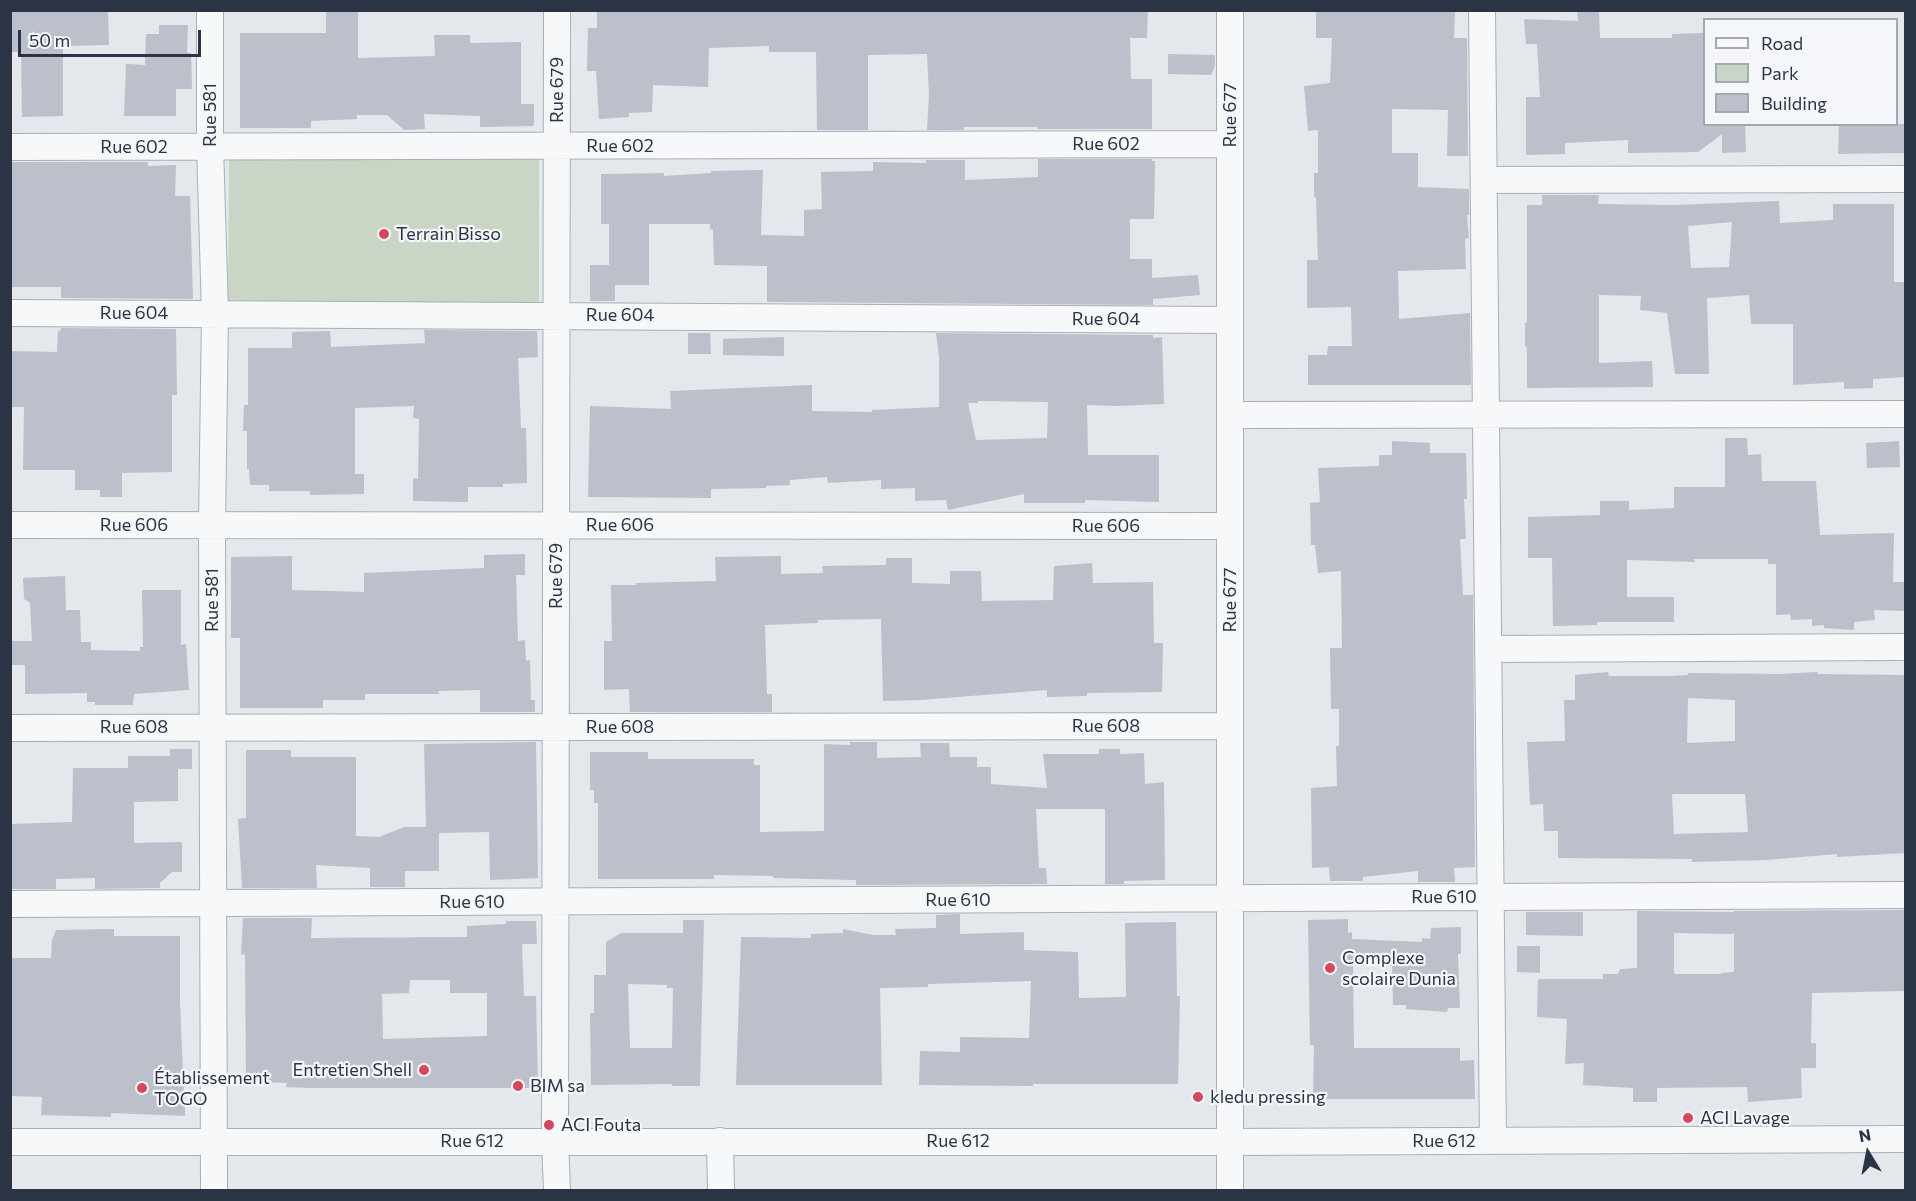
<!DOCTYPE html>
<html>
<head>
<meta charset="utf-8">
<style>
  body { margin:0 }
  #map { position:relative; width:1916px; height:1201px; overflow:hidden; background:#e4e7ec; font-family:Commissioner,sans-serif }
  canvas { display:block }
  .frame { position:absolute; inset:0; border:12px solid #2b3445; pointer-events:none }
  .legend { position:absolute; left:1703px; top:18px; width:195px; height:108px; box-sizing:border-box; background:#f4f6f9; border:2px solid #a4a8b1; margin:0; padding:8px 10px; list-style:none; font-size:18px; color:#2b3445 }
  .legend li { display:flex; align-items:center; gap:12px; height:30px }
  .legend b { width:30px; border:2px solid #a4a8b1 }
  .north { position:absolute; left:1838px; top:1123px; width:60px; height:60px; -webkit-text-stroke:4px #f4f6f9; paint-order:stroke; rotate:350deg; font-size:16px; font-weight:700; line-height:24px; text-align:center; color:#2b3445 }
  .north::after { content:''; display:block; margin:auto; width:21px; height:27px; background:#2b3445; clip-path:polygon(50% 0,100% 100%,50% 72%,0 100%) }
  .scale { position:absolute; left:18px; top:30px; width:183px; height:27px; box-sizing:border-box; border:3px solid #2b3445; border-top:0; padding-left:8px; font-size:18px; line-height:21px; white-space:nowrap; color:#2b3445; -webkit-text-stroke:4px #f4f6f9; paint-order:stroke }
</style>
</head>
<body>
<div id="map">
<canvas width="1916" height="1201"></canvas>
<div class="frame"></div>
<ul class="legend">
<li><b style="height:8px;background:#f7f8fa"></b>Road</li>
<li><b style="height:16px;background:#c9d6c5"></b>Park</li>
<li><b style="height:16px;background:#bbc0ca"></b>Building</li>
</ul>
<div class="north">N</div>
<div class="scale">50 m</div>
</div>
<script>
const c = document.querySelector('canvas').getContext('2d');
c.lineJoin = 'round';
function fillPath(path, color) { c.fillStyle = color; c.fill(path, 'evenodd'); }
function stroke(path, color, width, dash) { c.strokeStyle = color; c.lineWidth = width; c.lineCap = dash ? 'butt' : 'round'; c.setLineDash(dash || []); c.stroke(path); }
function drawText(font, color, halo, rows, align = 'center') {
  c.font = font + ' Commissioner,sans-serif'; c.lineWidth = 4.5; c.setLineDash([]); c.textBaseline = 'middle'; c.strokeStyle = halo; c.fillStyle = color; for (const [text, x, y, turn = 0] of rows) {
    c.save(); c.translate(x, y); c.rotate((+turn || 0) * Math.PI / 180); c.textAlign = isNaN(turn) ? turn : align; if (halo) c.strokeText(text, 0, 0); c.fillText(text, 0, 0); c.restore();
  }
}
fillPath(new Path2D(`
  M 539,157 L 539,310 L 228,310 L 229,158 Z`), '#c9d6c5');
fillPath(new Path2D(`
  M 10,10 L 108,10 L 109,45 L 63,46 L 63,116 L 22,117 L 21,52 L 10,52 Z
  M 326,10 L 358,10 L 358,58 L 435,56 L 434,35 L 470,35 L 470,43 L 521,42 L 521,104 L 534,104 L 534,126 L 480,127 L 480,116 L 424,114 L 425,129 L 404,130 L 387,115 L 357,115 L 357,119 L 311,121 L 311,128 L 240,128 L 240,33 L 326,33 Z
  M 597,10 L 1148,10 L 1147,38 L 1130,38 L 1131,79 L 1152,79 L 1152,129 L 1038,129 L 1037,127 L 964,127 L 964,130 L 927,130 L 929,95 L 927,54 L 868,55 L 868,130 L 817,130 L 816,52 L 769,52 L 769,46 L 709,48 L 708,87 L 653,85 L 652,112 L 629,113 L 629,117 L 599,119 L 596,71 L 587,71 L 588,28 L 597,28 Z
  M 1316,10 L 1455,10 L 1454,38 L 1467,38 L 1468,156 L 1447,156 L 1448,110 L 1392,109 L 1392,153 L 1418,153 L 1418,187 L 1469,189 L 1469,215 L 1467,215 L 1469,238 L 1465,239 L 1466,269 L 1398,271 L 1399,319 L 1470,313 L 1471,385 L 1308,385 L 1308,355 L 1327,355 L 1328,346 L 1352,346 L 1351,307 L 1307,308 L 1307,260 L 1318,260 L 1316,197 L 1314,197 L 1314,173 L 1318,173 L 1318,130 L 1308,131 L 1304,86 L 1330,83 L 1332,38 L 1316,38 Z
  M 1577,10 L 1599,10 L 1600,38 L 1672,38 L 1672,34 L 1704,33 L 1704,124 L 1745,125 L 1746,152 L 1722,153 L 1722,134 L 1698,152 L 1628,153 L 1628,140 L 1565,143 L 1565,154 L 1526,155 L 1526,97 L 1540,97 L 1537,44 L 1526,44 L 1524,19 L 1578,21 Z
  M 159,25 L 188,25 L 187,53 L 191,53 L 192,89 L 176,89 L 176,116 L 124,116 L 126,64 L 145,65 L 146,34 L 159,34 Z
  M 1168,54 L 1215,55 L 1215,66 L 1211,75 L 1168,74 Z
  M 1839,124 L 1905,124 L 1905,153 L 1838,154 Z
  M 1038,159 L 1152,159 L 1152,161 L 1155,161 L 1154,219 L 1130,219 L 1130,259 L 1152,259 L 1152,278 L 1198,275 L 1200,295 L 1153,299 L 1153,305 L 767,302 L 767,266 L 714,265 L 713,230 L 710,229 L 710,224 L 649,224 L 649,285 L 615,285 L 615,301 L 590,301 L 590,265 L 609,265 L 609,224 L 601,224 L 601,174 L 664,173 L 664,176 L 711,173 L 711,171 L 763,170 L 761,235 L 804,236 L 804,210 L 822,209 L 821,172 L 873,171 L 873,162 L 926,163 L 926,160 L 965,160 L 965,180 L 1038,177 Z
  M 10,162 L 148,162 L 148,166 L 176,165 L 175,196 L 190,196 L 193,299 L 61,298 L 61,287 L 10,287 Z
  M 1542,195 L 1599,195 L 1598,204 L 1673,205 L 1779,201 L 1780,223 L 1833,220 L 1833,204 L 1894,204 L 1894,282 L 1905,282 L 1905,377 L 1873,379 L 1873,388 L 1844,389 L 1844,382 L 1793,385 L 1793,324 L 1751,324 L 1749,295 L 1707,298 L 1709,374 L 1675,374 L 1667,313 L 1640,310 L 1641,296 L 1599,295 L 1599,363 L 1652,361 L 1653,387 L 1527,388 L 1527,347 L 1525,347 L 1525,323 L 1527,323 L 1527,205 L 1542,205 ZM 1732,222 L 1729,267 L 1691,268 L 1688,226 Z
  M 61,328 L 176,329 L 177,395 L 172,395 L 172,472 L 122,473 L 122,497 L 100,497 L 100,490 L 75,490 L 75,470 L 23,470 L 24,407 L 10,407 L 10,351 L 57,352 L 58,331 L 60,331 Z
  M 424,330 L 537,331 L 538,357 L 518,358 L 521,428 L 526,428 L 527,483 L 503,484 L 503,487 L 468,487 L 468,502 L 413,501 L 413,478 L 418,479 L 419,419 L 413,418 L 414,406 L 355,408 L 355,474 L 364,474 L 364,494 L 310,495 L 310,491 L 269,491 L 269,485 L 250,485 L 249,469 L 247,469 L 247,431 L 243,431 L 244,405 L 248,405 L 248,348 L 292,348 L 292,332 L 330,331 L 331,347 L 425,343 Z
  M 688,333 L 710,333 L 711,354 L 688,354 Z
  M 936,333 L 1153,335 L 1153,338 L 1162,337 L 1164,404 L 1118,406 L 1087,405 L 1088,455 L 1159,455 L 1159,502 L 1085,500 L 1085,503 L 1024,503 L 1024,494 L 948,510 L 946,500 L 915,501 L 915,488 L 881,489 L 881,480 L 828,483 L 827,477 L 790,480 L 790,485 L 766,486 L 766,488 L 711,489 L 711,498 L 588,497 L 590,406 L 671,409 L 670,391 L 812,385 L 812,411 L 872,412 L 872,410 L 939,407 L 939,357 ZM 978,401 L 1048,402 L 1047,438 L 976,440 L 968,403 L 978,403 Z
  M 784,337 L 784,356 L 723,355 L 723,339 Z
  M 1725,438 L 1747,438 L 1748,455 L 1761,454 L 1762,481 L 1816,481 L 1820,535 L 1894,533 L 1893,582 L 1905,582 L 1905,611 L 1874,610 L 1875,620 L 1854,622 L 1854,630 L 1824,628 L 1824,625 L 1812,626 L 1812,619 L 1791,620 L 1790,614 L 1776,615 L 1776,564 L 1768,564 L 1768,559 L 1694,559 L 1695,562 L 1627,560 L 1627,597 L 1674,597 L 1674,622 L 1597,622 L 1597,625 L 1553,626 L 1552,558 L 1528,558 L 1528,517 L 1600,515 L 1600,501 L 1629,501 L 1629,510 L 1674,508 L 1674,487 L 1725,487 Z
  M 1392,441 L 1430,443 L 1430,453 L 1466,453 L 1467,499 L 1464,499 L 1466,539 L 1460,539 L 1463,595 L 1473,595 L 1475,867 L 1454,868 L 1455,882 L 1418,882 L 1418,871 L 1363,877 L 1363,881 L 1330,881 L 1329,867 L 1312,868 L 1311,788 L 1337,786 L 1336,746 L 1339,746 L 1339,709 L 1331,709 L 1330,648 L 1342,648 L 1341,571 L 1318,573 L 1315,545 L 1311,545 L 1310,503 L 1320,502 L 1318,468 L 1379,466 L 1379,455 L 1392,455 Z
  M 1899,441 L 1900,467 L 1867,468 L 1866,443 Z
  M 525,554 L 525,575 L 516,575 L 518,641 L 525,640 L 526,661 L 530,660 L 531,700 L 535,700 L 535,712 L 480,712 L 480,690 L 438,691 L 439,694 L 365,694 L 365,700 L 323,700 L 323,708 L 240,708 L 240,638 L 231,638 L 231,557 L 292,556 L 292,590 L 364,592 L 364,573 L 484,568 L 484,555 Z
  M 781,556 L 781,574 L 823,573 L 822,566 L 886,565 L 886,558 L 912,558 L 912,583 L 950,584 L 950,571 L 981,571 L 982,601 L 1053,600 L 1054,566 L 1092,563 L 1093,583 L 1153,582 L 1154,643 L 1163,643 L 1162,692 L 1087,693 L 1087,696 L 1047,697 L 1047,690 L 920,700 L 883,701 L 881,619 L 818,620 L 818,623 L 765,625 L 767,694 L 772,694 L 772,712 L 630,712 L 629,689 L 604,690 L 604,641 L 612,641 L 611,585 L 636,585 L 636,583 L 716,581 L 715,557 Z
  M 65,576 L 66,610 L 80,610 L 81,642 L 91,642 L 91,650 L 140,651 L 140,647 L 143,647 L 142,590 L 181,590 L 181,645 L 186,644 L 189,690 L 134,694 L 133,705 L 95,705 L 95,702 L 87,702 L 87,693 L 25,694 L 25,665 L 10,665 L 10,641 L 32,641 L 30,603 L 24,599 L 23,578 Z
  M 1608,672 L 1609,676 L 1670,676 L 1688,675 L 1688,673 L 1778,674 L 1818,672 L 1818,674 L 1905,675 L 1905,853 L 1837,857 L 1837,854 L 1766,860 L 1692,862 L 1692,859 L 1558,858 L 1558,831 L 1544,831 L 1543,804 L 1530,805 L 1527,742 L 1565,741 L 1564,700 L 1575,700 L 1575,675 ZM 1688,698 L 1735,700 L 1735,741 L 1687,743 ZM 1672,794 L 1745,794 L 1748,832 L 1674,834 Z
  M 536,742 L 538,878 L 490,880 L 489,832 L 439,833 L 439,871 L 405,871 L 405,887 L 370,887 L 370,868 L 316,865 L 317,888 L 242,888 L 238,819 L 246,818 L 246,750 L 291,750 L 291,757 L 356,757 L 356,836 L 379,837 L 404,827 L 426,827 L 424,744 Z
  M 850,742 L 877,742 L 877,758 L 921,757 L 920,743 L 949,743 L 950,757 L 977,757 L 977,767 L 991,767 L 991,784 L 1047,788 L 1043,754 L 1099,754 L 1099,749 L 1120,749 L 1120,754 L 1144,753 L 1145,784 L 1164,782 L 1165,880 L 1124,881 L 1124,884 L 1105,884 L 1105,809 L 1036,809 L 1039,868 L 1046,868 L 1047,884 L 856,885 L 856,880 L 773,878 L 773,876 L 714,875 L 714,879 L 598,879 L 598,803 L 594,803 L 594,790 L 590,790 L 590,752 L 648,752 L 648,759 L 754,759 L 754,765 L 760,765 L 760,832 L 824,831 L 824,744 L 850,745 Z
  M 170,749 L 192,749 L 192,769 L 178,769 L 178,801 L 134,802 L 134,843 L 182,842 L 182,872 L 172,872 L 160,883 L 160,888 L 95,889 L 95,878 L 56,879 L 56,889 L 10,889 L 10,824 L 72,822 L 73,768 L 128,768 L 128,756 L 170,756 Z
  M 1905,910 L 1905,991 L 1812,993 L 1811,1043 L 1816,1043 L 1816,1068 L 1801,1068 L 1802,1098 L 1748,1102 L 1747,1087 L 1657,1088 L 1657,1102 L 1633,1102 L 1633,1088 L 1583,1085 L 1584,1063 L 1565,1064 L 1567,1019 L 1537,1017 L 1538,979 L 1603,979 L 1603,974 L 1618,974 L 1620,969 L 1637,968 L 1637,911 L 1734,912 L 1734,911 ZM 1674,933 L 1734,934 L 1734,972 L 1721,973 L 1721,974 L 1674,974 Z
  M 1526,912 L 1583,912 L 1583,936 L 1526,935 Z
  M 960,914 L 960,934 L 1024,932 L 1024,950 L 1078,952 L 1079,998 L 1126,997 L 1125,923 L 1176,922 L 1177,996 L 1180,996 L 1178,1084 L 1033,1084 L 1033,1086 L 919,1085 L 920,1051 L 960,1052 L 960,1037 L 1029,1038 L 1031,981 L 928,984 L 928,987 L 880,988 L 882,1085 L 736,1085 L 741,937 L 811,938 L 811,934 L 843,933 L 843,929 L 873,935 L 896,935 L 895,929 L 936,928 L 936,915 Z
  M 243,918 L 312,918 L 311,938 L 467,937 L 467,926 L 506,924 L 506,921 L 536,921 L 537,944 L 522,944 L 524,996 L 536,996 L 538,1088 L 310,1088 L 286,1087 L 287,1083 L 246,1081 L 245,954 L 241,955 ZM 410,980 L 450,980 L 450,993 L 487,993 L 487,1036 L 383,1039 L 382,994 L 409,993 Z
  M 1348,919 L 1348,933 L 1352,932 L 1352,939 L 1422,942 L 1422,938 L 1430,939 L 1431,928 L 1461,927 L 1461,954 L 1458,954 L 1460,1008 L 1448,1008 L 1447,1012 L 1406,1009 L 1406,1005 L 1393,1005 L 1392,966 L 1353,963 L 1354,1048 L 1460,1048 L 1460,1061 L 1474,1060 L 1475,1099 L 1313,1099 L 1314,1045 L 1310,1045 L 1308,920 Z
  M 683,920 L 704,920 L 700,1086 L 672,1086 L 672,1084 L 591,1085 L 590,1013 L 594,1013 L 594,975 L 606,975 L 606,942 L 621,933 L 683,933 ZM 628,984 L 667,985 L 667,988 L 673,988 L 672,1048 L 630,1048 Z
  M 114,929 L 114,936 L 180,936 L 180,1003 L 184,1096 L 185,1096 L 185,1116 L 111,1113 L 111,1117 L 41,1115 L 42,1097 L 10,1096 L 10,958 L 51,958 L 52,940 L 56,930 Z
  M 1517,946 L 1540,946 L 1540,973 L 1517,972 Z`), '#bbc0ca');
const minor = new Path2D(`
  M 210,10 L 210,146 L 215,313 L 212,525 L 214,1190
  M 557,10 L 555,1141 L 557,1190
  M 1230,10 L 1230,1190
  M 1482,10 L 1493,1141
  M 10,147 L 1230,144
  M 1484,180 L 1906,179
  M 10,313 L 1230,320
  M 1230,415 L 1906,414
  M 10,525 L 1230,526
  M 1488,649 L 1906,647
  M 10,728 L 1230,726
  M 10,904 L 1906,895
  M 720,1141 L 721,1190
  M 10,1142 L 1230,1142 L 1906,1139`);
stroke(minor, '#a9aeb7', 28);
stroke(minor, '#f7f8fa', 26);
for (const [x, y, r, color] of [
  [384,234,6,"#d1495b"],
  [1330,968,6,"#d1495b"],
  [424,1070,6,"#d1495b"],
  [518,1086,6,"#d1495b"],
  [142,1088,6,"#d1495b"],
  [1198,1097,6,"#d1495b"],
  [1688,1118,6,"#d1495b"],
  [549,1125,6,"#d1495b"]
]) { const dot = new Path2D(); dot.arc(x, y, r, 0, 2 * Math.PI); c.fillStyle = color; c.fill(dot); stroke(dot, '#f4f6f9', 2); }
drawText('18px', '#2b3445', '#f4f6f9', [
  ["Rue 679",557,90,-90],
  ["Rue 581",210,115,-90],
  ["Rue 677",1230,115,-90],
  ["Rue 602",1106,144],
  ["Rue 602",620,146],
  ["Rue 602",134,147],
  ["Rue 604",134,313],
  ["Rue 604",620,315],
  ["Rue 604",1106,319],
  ["Rue 606",134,525],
  ["Rue 606",620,525],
  ["Rue 606",1106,526],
  ["Rue 679",556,576,-90],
  ["Rue 581",212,600,-90],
  ["Rue 677",1230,600,-90],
  ["Rue 608",1106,726],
  ["Rue 608",134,727],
  ["Rue 608",620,727],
  ["Rue 610",1444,897],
  ["Rue 610",958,900],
  ["Rue 610",472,902],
  ["Rue 612",472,1141],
  ["Rue 612",958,1141],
  ["Rue 612",1444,1141]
]);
drawText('18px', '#2b3445', '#f4f6f9', [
  ["Terrain Bisso",396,234],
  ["Complexe",1342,958],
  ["scolaire Dunia",1342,979],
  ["Entretien Shell",412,1070,"right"],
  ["Établissement",154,1078],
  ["TOGO",154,1099],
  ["BIM sa",530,1086],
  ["kledu pressing",1210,1097],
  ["ACI Lavage",1700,1118],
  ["ACI Fouta",561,1125]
], 'left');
</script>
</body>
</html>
